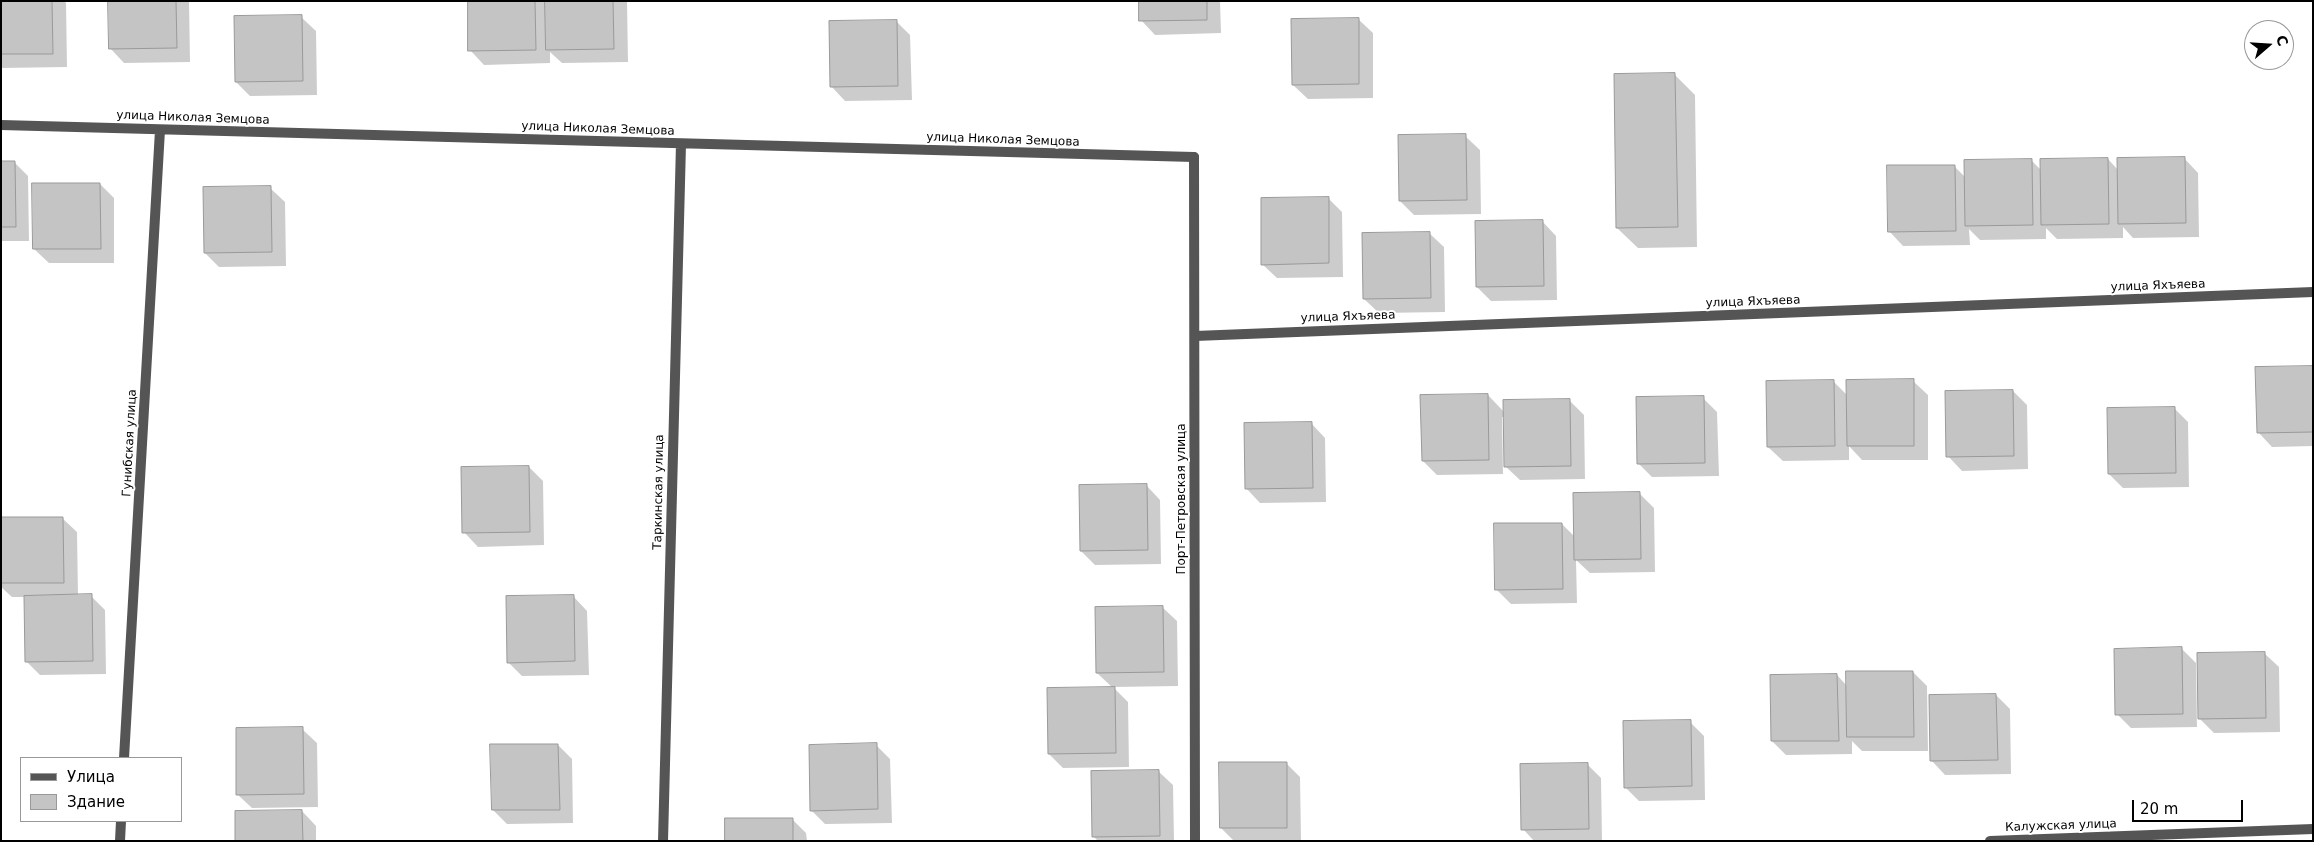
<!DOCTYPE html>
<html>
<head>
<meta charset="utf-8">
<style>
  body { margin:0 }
  #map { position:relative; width:2314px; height:842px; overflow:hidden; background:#fff; font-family:"DejaVu Sans",sans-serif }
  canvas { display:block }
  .frame { position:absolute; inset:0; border:2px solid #000; pointer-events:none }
  .legend { position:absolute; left:20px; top:757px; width:162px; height:65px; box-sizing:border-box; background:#fff; border:1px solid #999; margin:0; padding:6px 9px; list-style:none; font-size:15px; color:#000 }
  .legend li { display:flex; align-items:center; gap:10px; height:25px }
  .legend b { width:25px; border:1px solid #999 }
  .north { position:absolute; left:2244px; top:20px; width:50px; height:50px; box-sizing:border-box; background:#fff; border:1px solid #999; border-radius:50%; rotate:71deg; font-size:14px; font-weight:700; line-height:20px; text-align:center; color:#000 }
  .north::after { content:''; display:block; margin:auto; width:18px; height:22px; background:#000; clip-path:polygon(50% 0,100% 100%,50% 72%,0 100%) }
  .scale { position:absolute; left:2132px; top:800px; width:111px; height:22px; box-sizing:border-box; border:2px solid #000; border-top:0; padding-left:6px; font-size:15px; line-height:18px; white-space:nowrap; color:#000; -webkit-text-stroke:4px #fff; paint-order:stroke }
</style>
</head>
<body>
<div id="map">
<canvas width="2314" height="842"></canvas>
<div class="frame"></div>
<ul class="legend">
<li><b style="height:6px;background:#555"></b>Улица</li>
<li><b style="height:14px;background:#c4c4c4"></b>Здание</li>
</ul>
<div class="north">С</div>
<div class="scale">20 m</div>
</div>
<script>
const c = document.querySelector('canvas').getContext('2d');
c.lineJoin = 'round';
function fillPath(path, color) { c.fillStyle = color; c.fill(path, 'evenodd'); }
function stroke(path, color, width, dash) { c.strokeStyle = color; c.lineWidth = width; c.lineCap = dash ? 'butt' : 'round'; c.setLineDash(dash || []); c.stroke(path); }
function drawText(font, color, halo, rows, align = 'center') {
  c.font = font + ' "DejaVu Sans",sans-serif'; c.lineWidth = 4; c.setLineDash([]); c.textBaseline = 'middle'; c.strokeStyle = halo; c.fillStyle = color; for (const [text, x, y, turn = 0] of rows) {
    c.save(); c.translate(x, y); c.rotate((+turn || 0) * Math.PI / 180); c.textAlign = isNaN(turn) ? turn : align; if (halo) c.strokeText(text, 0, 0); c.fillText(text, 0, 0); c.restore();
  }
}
fillPath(new Path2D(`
  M 1,1 L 64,1 L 66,3 L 67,67 L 1,68 Z
  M 109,1 L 189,1 L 190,62 L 124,63 L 110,48 Z
  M 469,1 L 627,1 L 628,62 L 562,63 L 550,52 L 550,63 L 484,65 L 470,50 Z
  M 1140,1 L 1220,1 L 1221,33 L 1155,35 L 1141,20 Z
  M 301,17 L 316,31 L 317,95 L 250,96 L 236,82 Z
  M 1358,19 L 1373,33 L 1373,98 L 1308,99 L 1293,85 Z
  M 896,21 L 910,35 L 912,100 L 845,101 L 831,86 Z
  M 1675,75 L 1695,95 L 1697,247 L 1638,248 L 1617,228 Z
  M 1465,136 L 1480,150 L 1481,214 L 1414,215 L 1400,201 Z
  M 2184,158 L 2198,173 L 2199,237 L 2133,238 L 2123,227 L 2123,238 L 2057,239 L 2046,228 L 2046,239 L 1980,240 L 1969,229 L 1970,245 L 1903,246 L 1889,231 L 1954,166 L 1965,177 L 2031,160 L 2042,171 L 2108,159 L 2118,170 Z
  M 1,162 L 14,162 L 28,176 L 29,241 L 1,241 Z
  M 100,184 L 114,198 L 114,263 L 49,263 L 34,249 Z
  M 270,188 L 285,202 L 286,266 L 219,267 L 205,253 Z
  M 1328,198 L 1342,212 L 1343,277 L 1277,278 L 1262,264 Z
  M 1542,221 L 1556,236 L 1557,300 L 1491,301 L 1477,287 Z
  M 1429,233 L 1444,247 L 1445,312 L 1379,313 L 1364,299 Z
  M 2313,367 L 2313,446 L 2272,447 L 2258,432 Z
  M 1833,381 L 1847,395 L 1913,381 L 1928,395 L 1928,460 L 1862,460 L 1849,446 L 1849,460 L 1783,461 L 1768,447 Z
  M 2013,391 L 2027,405 L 2028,469 L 1962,471 L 1948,456 Z
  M 1488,395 L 1504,412 L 1570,401 L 1584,415 L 1585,479 L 1520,480 L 1505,466 L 1505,417 L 1502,417 L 1503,474 L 1437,475 L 1423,461 Z
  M 1703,398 L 1717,412 L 1719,476 L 1652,477 L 1638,463 Z
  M 2174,408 L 2188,422 L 2189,487 L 2123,488 L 2109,474 Z
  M 1311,423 L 1325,438 L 1326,502 L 1260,503 L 1246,488 Z
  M 529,467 L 543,481 L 544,545 L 478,547 L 464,532 Z
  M 1146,485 L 1160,500 L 1161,564 L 1095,565 L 1081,551 Z
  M 1640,494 L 1654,508 L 1655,572 L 1590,573 L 1576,560 L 1577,603 L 1511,604 L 1497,590 L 1562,524 L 1575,537 Z
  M 62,518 L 77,532 L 78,596 L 91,596 L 105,610 L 106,674 L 40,675 L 26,661 L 25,597 L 12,597 L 1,587 L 1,519 Z
  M 573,596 L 587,611 L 589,675 L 522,676 L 508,662 Z
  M 1162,607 L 1177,621 L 1178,686 L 1113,687 L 1128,702 L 1129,767 L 1063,768 L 1049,754 L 1113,688 L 1097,673 Z
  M 2182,649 L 2196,663 L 2197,727 L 2131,728 L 2117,714 Z
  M 2264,653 L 2279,667 L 2280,732 L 2214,733 L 2199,718 Z
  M 1913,672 L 1927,686 L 1928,751 L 1862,751 L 1852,741 L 1852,754 L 1786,755 L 1772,741 L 1837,675 L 1847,686 Z
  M 1996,695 L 2010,709 L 2011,774 L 1945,775 L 1931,760 Z
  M 1690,722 L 1704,736 L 1705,800 L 1639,801 L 1625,787 Z
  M 302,729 L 317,743 L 318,807 L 252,808 L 237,794 Z
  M 558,745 L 572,759 L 573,823 L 507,824 L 493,810 Z
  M 876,745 L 890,759 L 892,823 L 825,824 L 811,810 Z
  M 1286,763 L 1300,777 L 1301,841 L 1234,841 L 1221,828 Z
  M 1587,764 L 1601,778 L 1602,841 L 1534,841 L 1523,829 Z
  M 1158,771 L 1173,785 L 1174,841 L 1098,841 L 1093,836 Z
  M 302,811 L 316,826 L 316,841 L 236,841 Z
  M 792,819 L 806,833 L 807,841 L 726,841 Z`), '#0003');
const building = new Path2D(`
  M 1,1 L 52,1 L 53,54 L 1,54 Z
  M 108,1 L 176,1 L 177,48 L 109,49 Z
  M 468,1 L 535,1 L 536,50 L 468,51 Z
  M 545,1 L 613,1 L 614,49 L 546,50 Z
  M 1139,1 L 1207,1 L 1207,20 L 1139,21 Z
  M 302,15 L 303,81 L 235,82 L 234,16 Z
  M 1359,18 L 1359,84 L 1292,85 L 1291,19 Z
  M 897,20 L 898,86 L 830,87 L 829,21 Z
  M 1675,73 L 1678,227 L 1616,228 L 1614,74 Z
  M 1466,134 L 1467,200 L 1399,201 L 1398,135 Z
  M 2185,157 L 2186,223 L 2118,224 L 2117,158 Z
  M 2108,158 L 2109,224 L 2041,225 L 2040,159 Z
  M 2032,159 L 2033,225 L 1965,226 L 1964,160 Z
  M 1,161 L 15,161 L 16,227 L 1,227 Z
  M 1887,165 L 1955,165 L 1956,231 L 1888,232 Z
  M 32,183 L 100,183 L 101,249 L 33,249 Z
  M 271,186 L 272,252 L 204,253 L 203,187 Z
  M 1329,197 L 1329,263 L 1261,265 L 1261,198 Z
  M 1543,220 L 1544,286 L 1476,287 L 1475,221 Z
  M 1430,232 L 1431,298 L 1363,299 L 1362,233 Z
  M 2313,366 L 2313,432 L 2257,433 L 2255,367 Z
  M 1914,379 L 1914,446 L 1847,446 L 1846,380 Z
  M 1834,380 L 1835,446 L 1767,447 L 1766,381 Z
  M 2013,390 L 2014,456 L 1946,457 L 1945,391 Z
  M 1488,394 L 1489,460 L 1422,461 L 1420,395 Z
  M 1704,396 L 1705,463 L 1637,464 L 1636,397 Z
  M 1570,399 L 1571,466 L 1504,467 L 1503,400 Z
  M 2175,407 L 2176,473 L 2108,474 L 2107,408 Z
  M 1312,422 L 1313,488 L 1245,489 L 1244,423 Z
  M 529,466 L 530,532 L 462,533 L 461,467 Z
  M 1147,484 L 1148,550 L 1080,551 L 1079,485 Z
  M 1640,492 L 1641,559 L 1574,560 L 1573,493 Z
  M 1,517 L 63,517 L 64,583 L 1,583 Z
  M 1494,523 L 1562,523 L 1563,589 L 1495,590 Z
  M 92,594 L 93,661 L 25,662 L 24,596 Z
  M 574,595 L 575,661 L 507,663 L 506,596 Z
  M 1163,606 L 1164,672 L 1096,673 L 1095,607 Z
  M 2182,647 L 2183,714 L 2115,715 L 2114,649 Z
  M 2265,652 L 2266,718 L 2198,719 L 2197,653 Z
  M 1846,671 L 1913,671 L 1914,737 L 1847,737 Z
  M 1837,674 L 1839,741 L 1771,741 L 1770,675 Z
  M 1115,687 L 1116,753 L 1048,754 L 1047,688 Z
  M 1996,694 L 1998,760 L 1930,761 L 1929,695 Z
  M 1691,720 L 1692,786 L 1624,788 L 1623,721 Z
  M 303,727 L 304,794 L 236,795 L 236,728 Z
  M 877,743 L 878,809 L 810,811 L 809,745 Z
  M 490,744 L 558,744 L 560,810 L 492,810 Z
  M 1219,762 L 1287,762 L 1287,828 L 1220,828 Z
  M 1588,763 L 1589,829 L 1521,830 L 1520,764 Z
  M 1159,770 L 1160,836 L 1092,837 L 1091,771 Z
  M 302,810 L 303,841 L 235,841 L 235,811 Z
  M 725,818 L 793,818 L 793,841 L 725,841 Z`);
fillPath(building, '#c4c4c4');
stroke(building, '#999', 1);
stroke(new Path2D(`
  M 1,125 L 1194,157
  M 1195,336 L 2313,292
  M 124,758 L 160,130
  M 120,841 L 121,821
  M 663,841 L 681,144
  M 1990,841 L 2313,829`), '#555', 10);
stroke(new Path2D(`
  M 1194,157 L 1195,841`), '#555', 10);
drawText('12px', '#000', '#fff', [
  ["улица Николая Земцова",193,118,2],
  ["улица Николая Земцова",598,129,2],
  ["улица Николая Земцова",1003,140,2],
  ["улица Яхъяева",2158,286,-2],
  ["улица Яхъяева",1753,302,-2],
  ["улица Яхъяева",1348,317,-2],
  ["Гунибская улица",130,443,-87],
  ["Таркинская улица",659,492,-89],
  ["Порт-Петровская улица",1182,499,-90],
  ["Калужская улица",2061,826,-2]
]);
</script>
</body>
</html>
